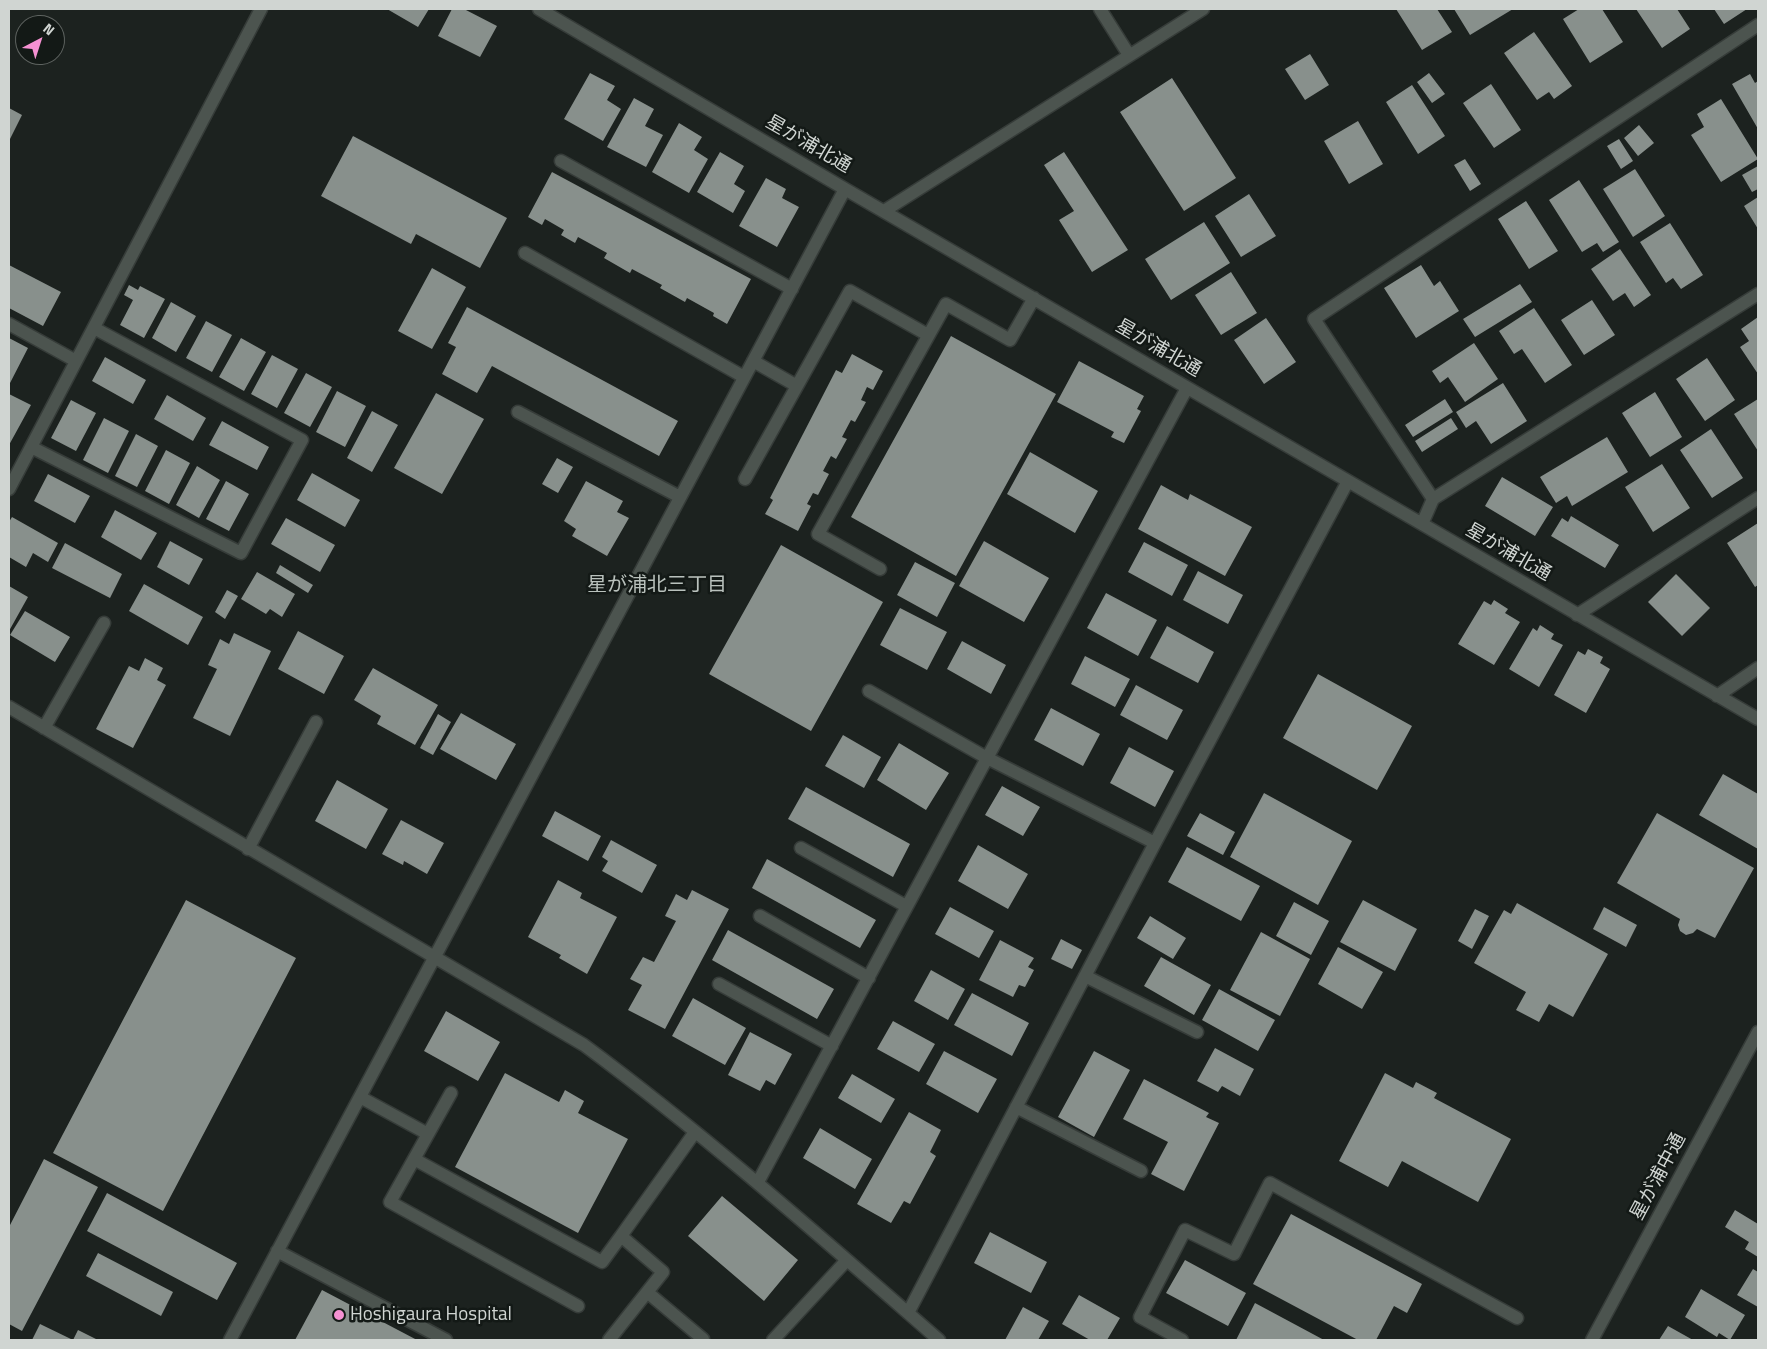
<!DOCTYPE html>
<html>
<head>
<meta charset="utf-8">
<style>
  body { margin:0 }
  #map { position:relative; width:1767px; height:1349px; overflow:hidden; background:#1c221f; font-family:"Titillium Web",sans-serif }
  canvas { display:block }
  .frame { position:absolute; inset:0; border:10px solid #d0d5d2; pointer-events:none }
  .north { position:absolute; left:15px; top:15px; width:50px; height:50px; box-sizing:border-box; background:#131916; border:1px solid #5f6461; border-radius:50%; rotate:40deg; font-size:14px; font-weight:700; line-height:20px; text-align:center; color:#d0d5d2 }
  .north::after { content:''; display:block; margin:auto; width:18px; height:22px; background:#f591d2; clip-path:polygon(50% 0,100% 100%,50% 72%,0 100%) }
</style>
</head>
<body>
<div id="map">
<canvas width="1767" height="1349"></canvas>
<div class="frame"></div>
<div class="north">N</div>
</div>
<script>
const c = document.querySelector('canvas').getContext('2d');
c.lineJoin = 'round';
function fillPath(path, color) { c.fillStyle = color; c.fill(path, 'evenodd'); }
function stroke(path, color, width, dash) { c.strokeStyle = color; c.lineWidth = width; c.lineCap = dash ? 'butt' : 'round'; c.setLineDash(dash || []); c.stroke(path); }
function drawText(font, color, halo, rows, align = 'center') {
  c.font = font + ' "Titillium Web","Noto Sans JP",sans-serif'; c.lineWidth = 5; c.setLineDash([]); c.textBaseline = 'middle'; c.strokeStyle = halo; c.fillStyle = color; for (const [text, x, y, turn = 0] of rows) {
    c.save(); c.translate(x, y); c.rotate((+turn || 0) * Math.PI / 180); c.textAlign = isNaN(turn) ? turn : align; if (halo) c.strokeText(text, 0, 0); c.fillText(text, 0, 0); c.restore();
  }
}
fillPath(new Path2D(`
  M 387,9 L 429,9 L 418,27 Z
  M 452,9 L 464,9 L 497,26 L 480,57 L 438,36 Z
  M 1396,9 L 1437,9 L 1452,32 L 1422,50 Z
  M 1454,9 L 1513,9 L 1470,35 Z
  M 1579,9 L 1602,9 L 1623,42 L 1590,63 L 1563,19 Z
  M 1636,9 L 1677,9 L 1690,29 L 1662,48 Z
  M 1714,9 L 1747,9 L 1724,24 Z
  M 1534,32 L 1572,86 L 1554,99 L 1549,92 L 1537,100 L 1504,53 Z
  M 1310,54 L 1329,85 L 1305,100 L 1285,69 Z
  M 590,73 L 615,86 L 607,100 L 621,109 L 603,141 L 564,119 Z
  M 1429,73 L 1445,94 L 1432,103 L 1417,82 Z
  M 1750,74 L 1755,83 L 1758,81 L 1758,129 L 1732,84 Z
  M 1172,78 L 1236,178 L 1184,211 L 1120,112 Z
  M 1491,84 L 1521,130 L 1494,148 L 1463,103 Z
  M 1412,85 L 1445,136 L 1418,154 L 1386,102 Z
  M 634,98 L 654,109 L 645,126 L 663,135 L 646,167 L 607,147 Z
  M 1721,99 L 1758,159 L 1721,182 L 1691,135 L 1704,127 L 1697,114 Z
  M 9,108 L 22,115 L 9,141 Z
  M 1358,121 L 1383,164 L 1349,184 L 1324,141 Z
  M 679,123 L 702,137 L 694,150 L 708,159 L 689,193 L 652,172 Z
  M 1639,125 L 1654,143 L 1638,156 L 1624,138 Z
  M 353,136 L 507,218 L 480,268 L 416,234 L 411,244 L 321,196 Z
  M 1619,139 L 1633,161 L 1621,169 L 1607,146 Z
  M 720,152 L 744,166 L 734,184 L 745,191 L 733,213 L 697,192 Z
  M 1064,152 L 1128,250 L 1092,272 L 1059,220 L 1074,211 L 1044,165 Z
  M 1465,159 L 1481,184 L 1470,191 L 1454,165 Z
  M 1758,166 L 1758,189 L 1752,192 L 1742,175 Z
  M 1635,169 L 1665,216 L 1633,237 L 1603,189 Z
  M 552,172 L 751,279 L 727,324 L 713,316 L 714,313 L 687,298 L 685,302 L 660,288 L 662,285 L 632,269 L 630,273 L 604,258 L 607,253 L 578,237 L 575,243 L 561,235 L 564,230 L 545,219 L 542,225 L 528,217 Z
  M 766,178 L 786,189 L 782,198 L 799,207 L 777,247 L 739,226 Z
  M 1579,180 L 1619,242 L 1603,252 L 1597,243 L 1582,252 L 1549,200 Z
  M 1249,194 L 1276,236 L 1241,257 L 1215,216 Z
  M 1758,197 L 1758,229 L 1744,206 Z
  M 1526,201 L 1558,251 L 1529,269 L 1498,219 Z
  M 1204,222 L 1230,263 L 1171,300 L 1145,259 Z
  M 1670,223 L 1703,275 L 1681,289 L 1673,278 L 1666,283 L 1640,242 Z
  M 1620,249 L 1651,295 L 1634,307 L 1625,293 L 1613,301 L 1591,269 Z
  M 9,265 L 61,292 L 43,326 L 9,308 Z
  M 1421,265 L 1434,286 L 1440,281 L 1459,311 L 1416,338 L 1384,288 Z
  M 432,268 L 466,287 L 432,349 L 398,331 Z
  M 1231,272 L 1257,313 L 1221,335 L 1195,295 Z
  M 1520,284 L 1532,302 L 1475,337 L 1463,319 Z
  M 129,285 L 138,290 L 140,286 L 165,299 L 144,338 L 120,325 L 133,300 L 124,295 Z
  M 1592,300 L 1615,335 L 1584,355 L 1561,320 Z
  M 171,302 L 196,316 L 176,352 L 152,338 Z
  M 467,307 L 678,421 L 659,456 L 492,366 L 477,393 L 442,374 L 456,347 L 448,343 Z
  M 1534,308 L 1572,365 L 1545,383 L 1522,349 L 1514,354 L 1499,331 Z
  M 1758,317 L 1758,374 L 1740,347 L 1749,341 L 1741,329 Z
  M 1266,318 L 1296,362 L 1264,384 L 1234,340 Z
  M 206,321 L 232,335 L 212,372 L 186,358 Z
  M 951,336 L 1056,394 L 956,576 L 851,517 Z
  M 9,338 L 28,348 L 9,385 Z
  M 241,338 L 266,352 L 244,391 L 219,377 Z
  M 1474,343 L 1498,379 L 1465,402 L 1448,377 L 1440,383 L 1432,371 Z
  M 852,354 L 883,371 L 873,390 L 867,387 L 861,400 L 866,402 L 855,422 L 851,420 L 842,437 L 847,439 L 836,459 L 831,456 L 823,471 L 829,474 L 818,495 L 813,493 L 807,504 L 811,506 L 798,531 L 765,514 L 773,500 L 770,498 L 836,370 L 842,373 Z
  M 272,355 L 298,369 L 277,408 L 251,394 Z
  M 105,357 L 146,380 L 133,404 L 92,381 Z
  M 1707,358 L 1735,400 L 1705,421 L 1676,379 Z
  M 1079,361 L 1144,396 L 1137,409 L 1141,411 L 1124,443 L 1111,437 L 1114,432 L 1057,402 Z
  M 306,373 L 332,387 L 310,427 L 284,413 Z
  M 1503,383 L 1527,421 L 1491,444 L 1476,421 L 1466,428 L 1456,412 Z
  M 337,391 L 366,406 L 345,447 L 316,432 Z
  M 1655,392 L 1682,437 L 1650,457 L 1622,413 Z
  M 436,393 L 484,419 L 442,494 L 394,468 Z
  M 9,394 L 31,405 L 9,445 Z
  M 167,395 L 206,418 L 193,441 L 154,419 Z
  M 1445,399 L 1453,412 L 1413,437 L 1405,425 Z
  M 1758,399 L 1758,451 L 1734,414 Z
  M 71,400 L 96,413 L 76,451 L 51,438 Z
  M 372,411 L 398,425 L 372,472 L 347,458 Z
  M 104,418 L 129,431 L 108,473 L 83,460 Z
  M 1451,418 L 1458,429 L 1422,452 L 1415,441 Z
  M 222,421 L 269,447 L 257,470 L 209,445 Z
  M 1711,429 L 1743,478 L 1712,498 L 1680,450 Z
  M 136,434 L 158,446 L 137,487 L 115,476 Z
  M 1607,437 L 1628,472 L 1572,506 L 1567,496 L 1556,503 L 1540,477 Z
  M 166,450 L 190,463 L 169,504 L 145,491 Z
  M 1030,452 L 1098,491 L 1075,533 L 1007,494 Z
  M 557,458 L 573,467 L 558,493 L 542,484 Z
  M 1662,464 L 1690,508 L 1653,532 L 1625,487 Z
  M 197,466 L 220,480 L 199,518 L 176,505 Z
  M 312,473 L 360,500 L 345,527 L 297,500 Z
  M 48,474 L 90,496 L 75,523 L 34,501 Z
  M 1502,477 L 1553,507 L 1535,536 L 1485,506 Z
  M 226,481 L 249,494 L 229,531 L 206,519 Z
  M 586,481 L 623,501 L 617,512 L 629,518 L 607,556 L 572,536 L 576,529 L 564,521 Z
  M 1161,485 L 1188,500 L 1190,494 L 1252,527 L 1225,576 L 1138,529 Z
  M 115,510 L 157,533 L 141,560 L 101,537 Z
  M 1571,516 L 1619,545 L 1605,568 L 1551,536 L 1562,518 L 1568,522 Z
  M 12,517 L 58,543 L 48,562 L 33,553 L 26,567 L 9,557 L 9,522 Z
  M 286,518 L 335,545 L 320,572 L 271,544 Z
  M 1758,523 L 1758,585 L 1755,587 L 1727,543 Z
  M 170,541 L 203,559 L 189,585 L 157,567 Z
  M 984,541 L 1049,578 L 1024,622 L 959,586 Z
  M 1144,542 L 1188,565 L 1172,596 L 1128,572 Z
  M 65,543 L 122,574 L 110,598 L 52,568 Z
  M 781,545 L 883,602 L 811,731 L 709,674 Z
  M 915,562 L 955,583 L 937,617 L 897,595 Z
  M 280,565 L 313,585 L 308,593 L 276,573 Z
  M 1198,571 L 1243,595 L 1228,624 L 1183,600 Z
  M 257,572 L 295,594 L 282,617 L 270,609 L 266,614 L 241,599 Z
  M 1676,574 L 1710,608 L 1682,636 L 1648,602 Z
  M 144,584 L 203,617 L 188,645 L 129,611 Z
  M 9,586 L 28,597 L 9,631 Z
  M 227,590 L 238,596 L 225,619 L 215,612 Z
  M 1106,593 L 1157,620 L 1138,656 L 1087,628 Z
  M 1494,600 L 1508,609 L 1505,613 L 1520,622 L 1494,665 L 1458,644 L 1484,601 L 1491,605 Z
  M 900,608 L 947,632 L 927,670 L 880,645 Z
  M 25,611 L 70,637 L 55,662 L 10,635 Z
  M 1540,625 L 1554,634 L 1551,639 L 1563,645 L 1539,687 L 1509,669 L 1533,628 L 1537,631 Z
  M 1167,626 L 1214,652 L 1198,683 L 1150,658 Z
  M 298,631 L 344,656 L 324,694 L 278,669 Z
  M 234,633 L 271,651 L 230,736 L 193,718 L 217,669 L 208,665 L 220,639 L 229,644 Z
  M 962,641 L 1006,665 L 991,694 L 947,669 Z
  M 1588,649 L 1603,657 L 1600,663 L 1610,669 L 1586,713 L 1554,695 L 1578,651 L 1585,655 Z
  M 1085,656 L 1130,679 L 1115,707 L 1071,684 Z
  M 145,658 L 163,668 L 157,680 L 166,685 L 133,748 L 96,729 L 129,666 L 139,671 Z
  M 373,668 L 438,705 L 415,745 L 377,724 L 381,716 L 354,700 Z
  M 1318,674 L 1412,726 L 1377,790 L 1283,738 Z
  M 1136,685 L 1183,710 L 1167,740 L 1120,715 Z
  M 1051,708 L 1100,734 L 1083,766 L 1034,740 Z
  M 461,713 L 516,744 L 496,780 L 440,749 Z
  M 438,714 L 451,722 L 433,755 L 420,748 Z
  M 843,735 L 881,757 L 864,788 L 825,766 Z
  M 899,743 L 949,773 L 926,810 L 877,780 Z
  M 1129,747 L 1174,771 L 1155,807 L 1110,783 Z
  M 1723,774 L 1758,794 L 1758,849 L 1699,815 Z
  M 337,780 L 388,809 L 366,849 L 315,821 Z
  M 1002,786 L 1040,807 L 1023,836 L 985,815 Z
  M 806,787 L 910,844 L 893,877 L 788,819 Z
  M 1264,793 L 1352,841 L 1318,905 L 1230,857 Z
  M 555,811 L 601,836 L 588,861 L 542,836 Z
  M 1200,813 L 1235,832 L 1223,855 L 1187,836 Z
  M 1657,813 L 1754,868 L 1715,938 L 1697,929 L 1693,933 L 1686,935 L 1680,931 L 1678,925 L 1680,919 L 1617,883 Z
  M 401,820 L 444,843 L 427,874 L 404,861 L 403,865 L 382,854 Z
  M 611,840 L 657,865 L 642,893 L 602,871 L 608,861 L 602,857 Z
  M 978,845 L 1028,874 L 1008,909 L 958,881 Z
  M 1187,847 L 1260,886 L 1241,921 L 1168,882 Z
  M 767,859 L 876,920 L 860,948 L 752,888 Z
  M 558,880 L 582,893 L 580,898 L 617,917 L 587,974 L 559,958 L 561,955 L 528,937 Z
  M 692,890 L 729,909 L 665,1029 L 628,1010 L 642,985 L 630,979 L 643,957 L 654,962 L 676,921 L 665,916 L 676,894 L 687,900 Z
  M 186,900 L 296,958 L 163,1211 L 53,1153 Z
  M 1363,900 L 1417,929 L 1395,971 L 1340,942 Z
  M 1294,902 L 1329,921 L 1311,955 L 1276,936 Z
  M 1517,903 L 1608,954 L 1573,1017 L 1549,1004 L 1539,1022 L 1516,1010 L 1526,992 L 1474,963 L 1504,910 L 1511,914 Z
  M 950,907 L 994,931 L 979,958 L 935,934 Z
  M 1604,907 L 1637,925 L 1626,947 L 1593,929 Z
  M 1475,909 L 1489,916 L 1472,949 L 1458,941 Z
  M 1150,916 L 1186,938 L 1173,959 L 1137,938 Z
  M 728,930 L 834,989 L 817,1019 L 712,960 Z
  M 1261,932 L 1310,959 L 1280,1016 L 1230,990 Z
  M 1061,939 L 1082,950 L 1072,969 L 1051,959 Z
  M 1000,940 L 1034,958 L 1028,967 L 1034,970 L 1025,987 L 1019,985 L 1013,997 L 979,980 Z
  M 1338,947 L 1383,972 L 1362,1009 L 1318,984 Z
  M 1161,957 L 1211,985 L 1194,1015 L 1144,986 Z
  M 931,970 L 965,989 L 948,1020 L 914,1001 Z
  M 1219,989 L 1275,1020 L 1258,1051 L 1202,1020 Z
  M 972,993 L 1029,1023 L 1012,1056 L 954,1025 Z
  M 693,998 L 746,1028 L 725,1065 L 672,1036 Z
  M 446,1011 L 500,1042 L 478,1081 L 424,1051 Z
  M 893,1021 L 935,1044 L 919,1072 L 877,1049 Z
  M 750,1032 L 792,1054 L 775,1085 L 766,1080 L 760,1091 L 728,1075 Z
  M 1215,1048 L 1254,1069 L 1240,1096 L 1222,1086 L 1218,1092 L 1197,1081 Z
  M 944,1051 L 997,1079 L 978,1113 L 926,1084 Z
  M 1094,1051 L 1130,1070 L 1094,1137 L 1058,1117 Z
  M 505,1073 L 559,1102 L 565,1090 L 584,1101 L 578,1113 L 628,1139 L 578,1233 L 455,1167 Z
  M 1385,1073 L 1413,1088 L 1416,1082 L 1437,1093 L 1434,1098 L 1511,1139 L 1478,1202 L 1402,1161 L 1388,1187 L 1339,1161 Z
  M 852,1074 L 895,1099 L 881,1123 L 838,1098 Z
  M 1144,1079 L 1209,1113 L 1206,1117 L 1219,1123 L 1184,1191 L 1151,1174 L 1168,1142 L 1123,1119 Z
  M 909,1112 L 941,1130 L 930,1152 L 936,1156 L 910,1204 L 904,1201 L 891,1223 L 857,1204 Z
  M 820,1128 L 872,1159 L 855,1189 L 803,1158 Z
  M 44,1159 L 98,1187 L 22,1331 L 9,1324 L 9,1227 Z
  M 107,1193 L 237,1263 L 217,1300 L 87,1231 Z
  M 722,1196 L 798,1260 L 764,1301 L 688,1236 Z
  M 1735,1210 L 1758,1224 L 1758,1257 L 1745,1249 L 1749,1242 L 1725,1227 Z
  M 1291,1214 L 1422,1284 L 1407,1313 L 1394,1306 L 1376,1340 L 1358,1340 L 1253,1284 Z
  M 990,1232 L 1047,1262 L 1031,1293 L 974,1263 Z
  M 98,1253 L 173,1292 L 161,1316 L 86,1276 Z
  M 1185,1260 L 1246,1293 L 1228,1326 L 1166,1293 Z
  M 1753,1269 L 1758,1272 L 1758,1307 L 1737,1295 Z
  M 1701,1289 L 1745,1315 L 1730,1340 L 1719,1333 L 1717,1337 L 1685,1317 Z
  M 322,1290 L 417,1340 L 295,1340 Z
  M 1079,1295 L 1120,1318 L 1107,1340 L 1090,1340 L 1062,1324 Z
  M 1255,1303 L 1324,1340 L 1236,1340 Z
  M 1023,1307 L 1049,1321 L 1038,1340 L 1005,1340 Z
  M 40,1324 L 73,1340 L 78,1330 L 98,1340 L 32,1340 Z
  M 1668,1326 L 1693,1340 L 1659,1340 Z`), '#88908c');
const minor = new Path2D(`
  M 539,9 L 845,189 L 1758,719
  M 1100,9 L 1129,55
  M 561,161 L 792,289
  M 884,211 L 1203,9
  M 525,253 L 744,377
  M 9,324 L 76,361
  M 753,361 L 797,386 L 850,291 L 928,335
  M 518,412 L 680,497
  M 31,447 L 241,553 L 302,440 L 94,328
  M 745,479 L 797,386
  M 9,489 L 261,9
  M 1433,499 L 1314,319 L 1758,25
  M 1422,524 L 1433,499 L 1758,294
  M 880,569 L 818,534 L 946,304 L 1010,340 L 1034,298
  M 1577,615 L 1758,498
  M 869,691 L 987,758 L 1155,843
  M 1717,696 L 1758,668
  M 9,707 L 584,1045 C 708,1137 823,1239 939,1340
  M 44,728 L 104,623
  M 801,848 L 906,906
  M 248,849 L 316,722
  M 760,916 L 869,978
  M 1085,976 L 1197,1032
  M 719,984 L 832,1046
  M 451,1093 L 390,1202 L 578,1306
  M 360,1097 L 428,1134
  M 1016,1107 L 1141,1171
  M 414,1159 L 602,1262 L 621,1236
  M 758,1182 L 1187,388
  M 277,1251 L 446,1340
  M 647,1292 L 703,1339
  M 908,1313 L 1155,843 L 1348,481
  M 230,1340 L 845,189
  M 609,1340 L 663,1272 L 621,1236 L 695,1132
  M 773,1340 L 847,1260
  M 1182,1340 L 1140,1317 L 1185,1230 L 1234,1254 L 1270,1183 L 1517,1318
  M 1592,1340 L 1758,1032`);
stroke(minor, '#363c39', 15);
stroke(minor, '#4c544f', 12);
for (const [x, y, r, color] of [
  [339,1315,6,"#f591d2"]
]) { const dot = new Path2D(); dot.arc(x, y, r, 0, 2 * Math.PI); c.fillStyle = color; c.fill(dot); stroke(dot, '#131916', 2); }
drawText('19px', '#d0d5d2', '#131916', [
  ["星が浦北通",808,145,30],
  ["星が浦北通",1158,349,30],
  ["星が浦北通",1508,553,30],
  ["星が浦中通",1659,1177,-62]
]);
drawText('19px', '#d0d5d2', '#131916', [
  ["Hoshigaura Hospital",350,1315]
], 'left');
drawText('20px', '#b9c1bc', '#131916', [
  ["星が浦北三丁目",657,586]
]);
</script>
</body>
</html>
